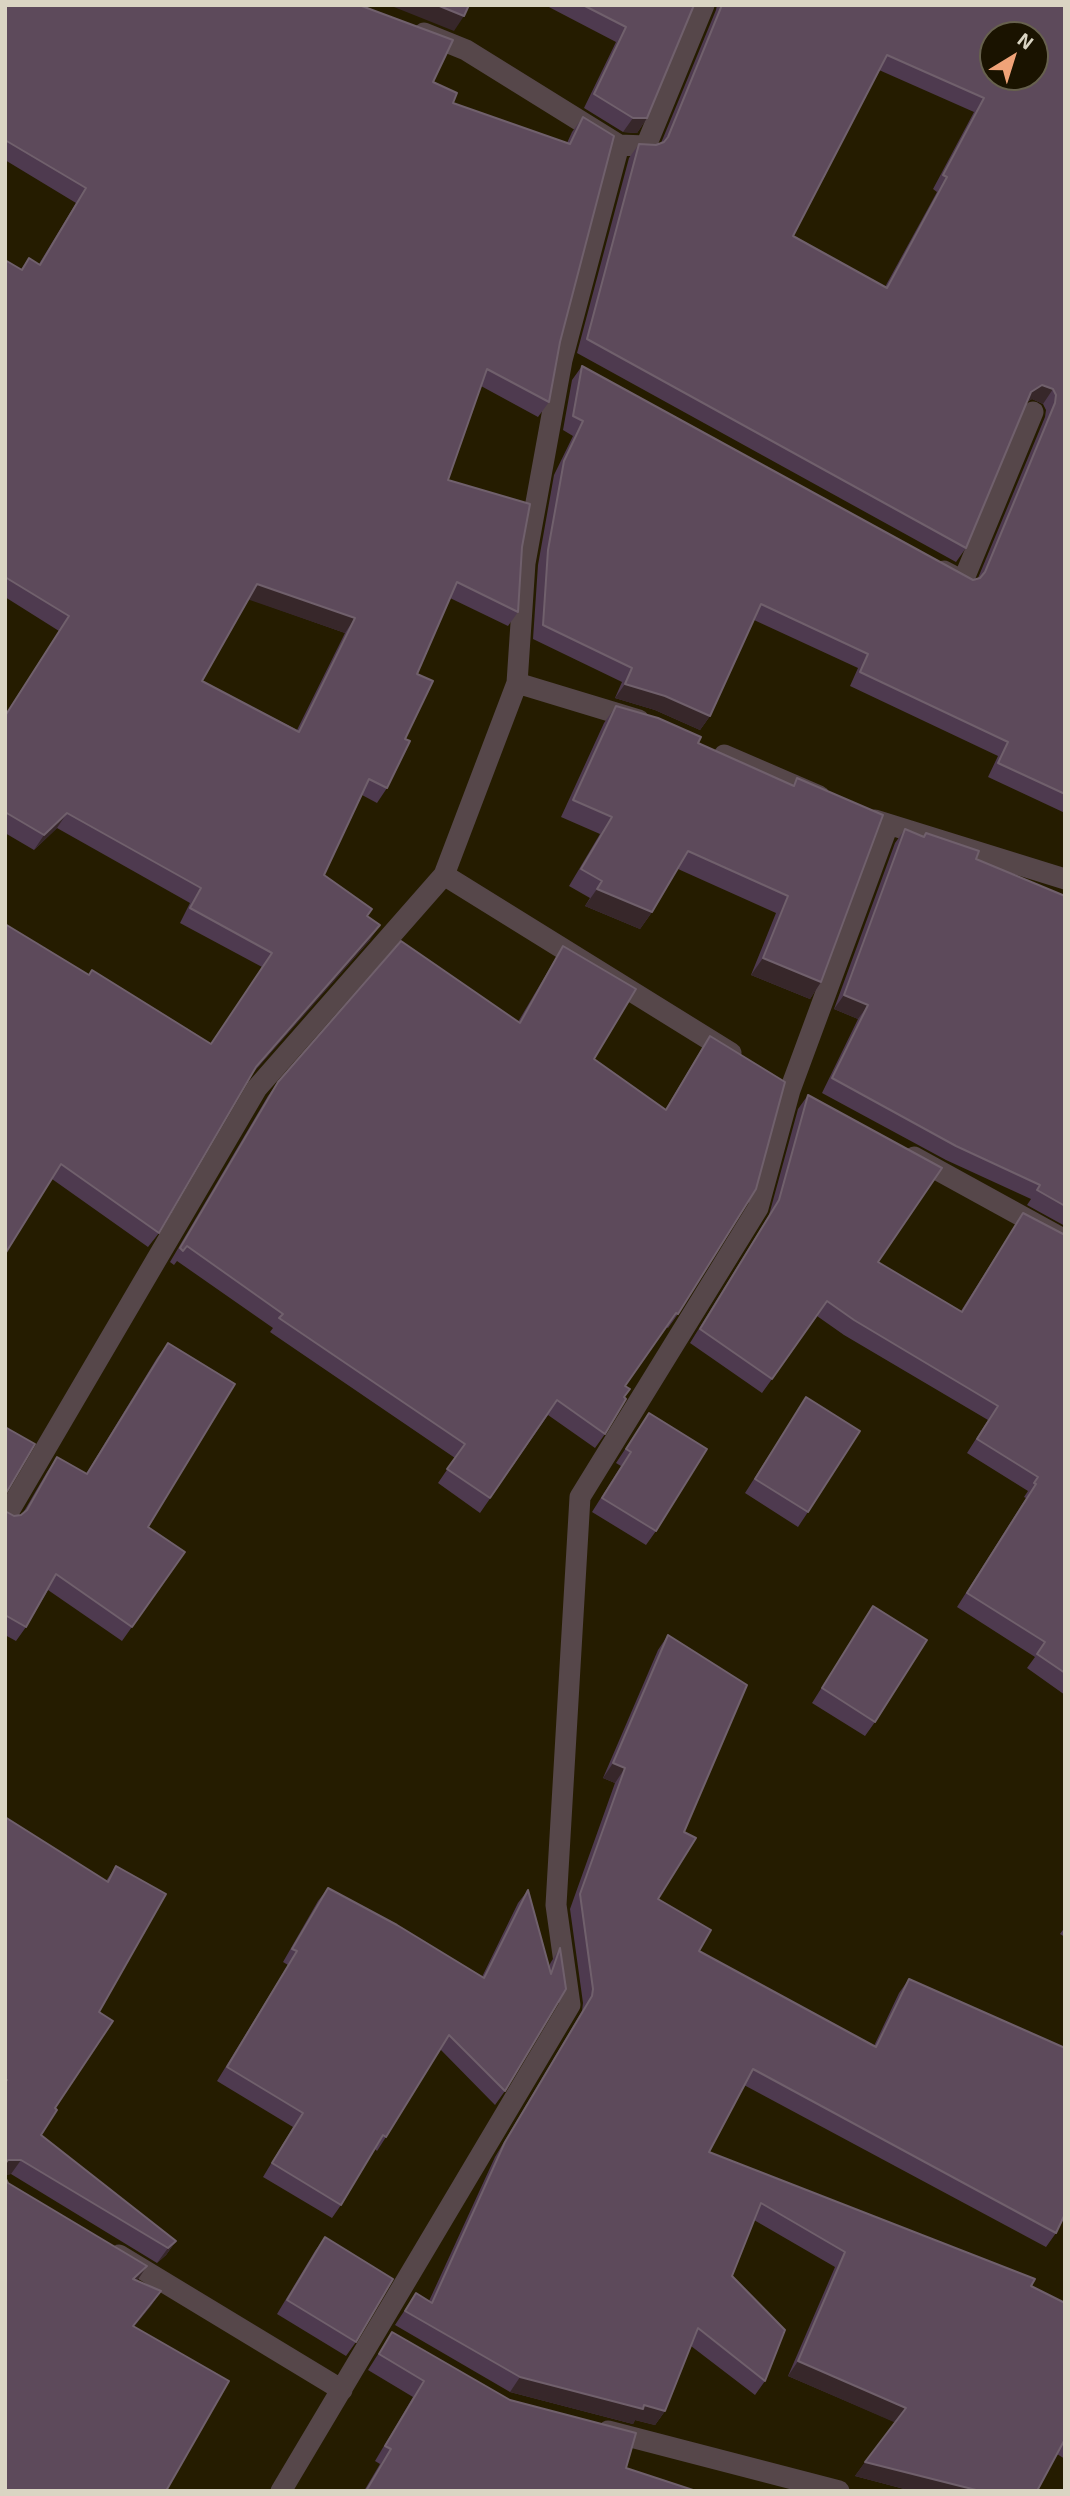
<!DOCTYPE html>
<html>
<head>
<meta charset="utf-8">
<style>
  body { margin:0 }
  #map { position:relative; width:1070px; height:2496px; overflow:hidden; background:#251c00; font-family:"Exo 2",sans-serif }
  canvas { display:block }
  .frame { position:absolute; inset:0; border:7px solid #dad5c3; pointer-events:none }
  .north { position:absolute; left:979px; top:21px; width:70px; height:70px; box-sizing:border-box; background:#1a1300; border:2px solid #67614e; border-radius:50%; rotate:38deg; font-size:19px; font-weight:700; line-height:28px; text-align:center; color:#dad5c3 }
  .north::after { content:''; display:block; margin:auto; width:24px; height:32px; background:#f0a378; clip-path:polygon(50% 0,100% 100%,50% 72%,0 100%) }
</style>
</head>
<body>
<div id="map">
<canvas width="1070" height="2496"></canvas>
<div class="frame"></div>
<div class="north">N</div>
</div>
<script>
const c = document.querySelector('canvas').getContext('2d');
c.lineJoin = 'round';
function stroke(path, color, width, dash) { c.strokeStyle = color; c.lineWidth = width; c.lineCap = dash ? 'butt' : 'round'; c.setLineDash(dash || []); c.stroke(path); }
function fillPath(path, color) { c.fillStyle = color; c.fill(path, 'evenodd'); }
stroke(new Path2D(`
  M 424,33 L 466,50 L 619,145 L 646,146 L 704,5
  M 944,571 L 963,581 L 1033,412
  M 517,683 L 639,720
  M 724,755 L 819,796
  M 875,820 L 1065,879
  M 444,875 L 731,1053
  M 914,1157 L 1065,1240
  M 5,1518 L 257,1088 L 444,875 L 517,683 L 525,563 L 562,360 L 619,145
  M 119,2255 L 342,2390
  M 608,2431 L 839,2491
  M 281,2491 L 570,2005 L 556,1905 L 580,1497 L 758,1208 L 790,1090 L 888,825`), '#56474a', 21);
fillPath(new Path2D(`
  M 5,5 L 433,82 L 453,103 L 567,143 L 572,132 L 583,117 L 560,342 L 549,402 L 538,417 L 481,386 L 448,480 L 522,547 L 518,612 L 508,626 L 450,598 L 417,674 L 405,739 L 387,788 L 377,803 L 362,795 L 324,875 L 367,916 L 370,940 L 251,1075 L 159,1233 L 148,1247 L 52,1179 L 89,975 L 211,1044 L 262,967 L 180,923 L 190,903 L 57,828 L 34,850 L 5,833 L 5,715 L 59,631 L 5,597 L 5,260 L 21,269 L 29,258 L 39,264 L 76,203 L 5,160 ZM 249,599 L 345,633 L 297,730 L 202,681 Z
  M 545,5 L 694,5 L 647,118 L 637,133 L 623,132 L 584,108 L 616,42 Z
  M 717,5 L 1065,5 L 1065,813 L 988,777 L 998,756 L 850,686 L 858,668 L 754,620 L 710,716 L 700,730 L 655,710 L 615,698 L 622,682 L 533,639 L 538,565 L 554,475 L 573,436 L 563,430 L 572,380 L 582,366 L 973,580 L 978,578 L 1045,417 L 1046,410 L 1043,404 L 1032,399 L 1027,402 L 966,548 L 956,562 L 577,353 L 629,158 L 639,144 L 656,145 L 661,143 L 716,10 ZM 879,70 L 974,112 L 933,189 L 937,192 L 885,287 L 793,236 Z
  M 616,706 L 793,785 L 797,778 L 821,982 L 810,999 L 751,975 L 776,913 L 678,869 L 652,912 L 640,929 L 585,906 L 590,898 L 569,886 L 600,834 L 561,817 L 604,723 Z
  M 905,829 L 923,837 L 926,833 L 976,859 L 1065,896 L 1065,1226 L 1027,1205 L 1031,1199 L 946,1160 L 822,1093 L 858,1019 L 834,1009 L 895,843 Z
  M 563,946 L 594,1059 L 665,1110 L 701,1050 L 710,1036 L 678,1314 L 668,1328 L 666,1327 L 625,1386 L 624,1397 L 605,1434 L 595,1448 L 548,1415 L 480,1513 L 438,1483 L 455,1458 L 270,1332 L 273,1328 L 177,1261 L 174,1265 L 170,1262 L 268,1096 L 278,1082 L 518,1022 L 554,961 Z
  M 808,1095 L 878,1262 L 961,1311 L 1023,1213 L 1065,1235 L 1065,1695 L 1027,1668 L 1035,1657 L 957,1607 L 1026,1498 L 1024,1497 L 1028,1491 L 967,1453 L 988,1420 L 844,1335 L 817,1316 L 762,1393 L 690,1343 L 769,1215 L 798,1109 Z
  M 168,1343 L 148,1527 L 185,1552 L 122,1641 L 48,1590 L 26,1627 L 16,1641 L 5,1635 L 5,1511 L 14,1516 L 21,1515 L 23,1513 L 47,1472 L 57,1457 L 86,1474 L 157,1358 Z
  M 806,1397 L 808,1512 L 798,1527 L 745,1493 Z
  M 649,1413 L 656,1531 L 646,1545 L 592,1512 L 621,1466 L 616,1463 Z
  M 873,1606 L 875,1722 L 865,1736 L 812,1703 Z
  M 668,1635 L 684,1832 L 658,1899 L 699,1951 L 874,2046 L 899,1993 L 909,1979 L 1056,2233 L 1046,2247 L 744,2085 L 709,2152 L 1031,2286 L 1065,2303 L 1065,2459 L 1057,2454 L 1037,2491 L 912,2491 L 855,2476 L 895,2422 L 788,2376 L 835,2267 L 754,2220 L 732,2276 L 765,2381 L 755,2395 L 691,2346 L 665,2411 L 655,2425 L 635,2420 L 633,2424 L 510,2392 L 395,2325 L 416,2293 L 429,2301 L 495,2157 L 582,2011 L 583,2003 L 570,1909 L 615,1783 L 603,1778 L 658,1650 Z
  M 5,1817 L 106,1881 L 116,1866 L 99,2012 L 41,2135 L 176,2241 L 166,2255 L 157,2263 L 11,2174 L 5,2175 Z
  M 328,1888 L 482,1977 L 518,1903 L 528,1890 L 549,1966 L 551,1962 L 560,1948 L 566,1989 L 505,2091 L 495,2105 L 440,2049 L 386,2137 L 377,2151 L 375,2149 L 341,2205 L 332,2218 L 263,2177 L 293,2127 L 217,2081 L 288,1965 L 283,1962 L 318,1901 Z
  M 1065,1927 L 1065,1937 L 1060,1934 Z
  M 325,2237 L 356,2342 L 346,2356 L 277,2314 L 315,2251 Z
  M 392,2332 L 626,2468 L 696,2491 L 364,2491 L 380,2464 L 375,2461 L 413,2397 L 368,2370 Z`), '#4e3a4f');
fillPath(new Path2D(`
  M 389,5 L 437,5 L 464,16 L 454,31 Z
  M 633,118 L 647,118 L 637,133 L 623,132 Z
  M 1042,385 L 1053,389 L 1043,404 L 1032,399 L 1021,406 L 1031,392 Z
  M 257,584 L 355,618 L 345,633 L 247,599 Z
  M 625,684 L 665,696 L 710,716 L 700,730 L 655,710 L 615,698 Z
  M 67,813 L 57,828 L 34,850 L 44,835 Z
  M 597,889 L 652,912 L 640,929 L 585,906 Z
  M 380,925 L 370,940 L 246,1081 L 256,1067 Z
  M 763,958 L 821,982 L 810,999 L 751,975 Z
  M 844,995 L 868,1005 L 858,1019 L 834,1009 Z
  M 613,1763 L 625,1768 L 615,1783 L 603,1778 Z
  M 8,2160 L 21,2160 L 11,2174 L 5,2175 L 5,2164 Z
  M 176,2241 L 166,2255 L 157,2263 L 168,2248 Z
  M 147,2266 L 137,2281 L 133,2279 Z
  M 161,2291 L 151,2306 L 123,2340 L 133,2326 Z
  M 798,2361 L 906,2408 L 896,2423 L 788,2376 Z
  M 520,2377 L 644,2405 L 665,2411 L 655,2425 L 635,2420 L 633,2424 L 510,2392 Z
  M 865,2462 L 980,2491 L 912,2491 L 855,2476 Z`), '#37272a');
const building = new Path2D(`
  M 5,5 L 359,5 L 453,40 L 433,82 L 457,93 L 453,103 L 570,144 L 583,117 L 614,136 L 560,342 L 549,402 L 487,369 L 448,480 L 530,504 L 522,547 L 518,612 L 457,582 L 417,674 L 433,681 L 405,739 L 410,741 L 387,788 L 369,779 L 324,875 L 372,909 L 367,916 L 380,925 L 256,1067 L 159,1233 L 61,1164 L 5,1254 L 5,924 L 89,975 L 92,970 L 211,1044 L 272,953 L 190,908 L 201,888 L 67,813 L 44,835 L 5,812 L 5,716 L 69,616 L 5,577 L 5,260 L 22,270 L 29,258 L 40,265 L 86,188 L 5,140 ZM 257,584 L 355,618 L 299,732 L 202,681 Z
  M 437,5 L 469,5 L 464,16 Z
  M 583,5 L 694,5 L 647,118 L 633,118 L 594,94 L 626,27 Z
  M 722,5 L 1065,5 L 1065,794 L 998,763 L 1008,742 L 860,672 L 868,654 L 761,604 L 710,716 L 665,696 L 625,684 L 632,668 L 543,625 L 548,550 L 564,461 L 583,421 L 573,416 L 582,366 L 973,580 L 980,578 L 985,572 L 1055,403 L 1056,395 L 1053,389 L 1042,385 L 1031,392 L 966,548 L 587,339 L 639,144 L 656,145 L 664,142 L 668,137 ZM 993,35 L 1035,35 L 1035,77 L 993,77 ZM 887,55 L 984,98 L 943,175 L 947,177 L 887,288 L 793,236 Z
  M 616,706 L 658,718 L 701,737 L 698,743 L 794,786 L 797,778 L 883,815 L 821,982 L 763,958 L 788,896 L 688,851 L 652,912 L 597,889 L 602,881 L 581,869 L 612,817 L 573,800 Z
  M 905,829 L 924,837 L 926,833 L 979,851 L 976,859 L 1065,896 L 1065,1206 L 1037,1190 L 1040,1185 L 956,1146 L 832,1078 L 868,1005 L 844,995 Z
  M 401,941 L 520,1023 L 563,946 L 636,989 L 594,1059 L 666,1110 L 710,1036 L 785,1082 L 756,1189 L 678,1314 L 676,1313 L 625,1386 L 630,1389 L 624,1397 L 626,1399 L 605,1434 L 557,1400 L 490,1498 L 447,1469 L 465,1444 L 279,1318 L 283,1314 L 187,1246 L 183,1251 L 180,1248 L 278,1082 Z
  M 808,1095 L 942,1168 L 878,1262 L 962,1312 L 1023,1213 L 1065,1235 L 1065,1673 L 1037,1654 L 1045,1642 L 967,1593 L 1036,1484 L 1034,1483 L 1038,1477 L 977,1439 L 998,1406 L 854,1320 L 827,1301 L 772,1379 L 700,1329 L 779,1200 Z
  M 168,1343 L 235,1384 L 148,1527 L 185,1552 L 132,1627 L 56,1574 L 26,1627 L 5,1615 L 5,1511 L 14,1516 L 21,1515 L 27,1510 L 57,1457 L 87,1474 Z
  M 806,1397 L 860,1431 L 808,1512 L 755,1479 Z
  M 649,1413 L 707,1449 L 656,1531 L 602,1498 L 631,1452 L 626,1449 Z
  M 5,1427 L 35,1444 L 5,1495 Z
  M 873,1606 L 927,1640 L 875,1722 L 822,1688 Z
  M 668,1635 L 747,1685 L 684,1832 L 696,1838 L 658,1899 L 711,1930 L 699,1951 L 876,2047 L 909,1979 L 1065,2048 L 1065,2214 L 1056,2233 L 753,2069 L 709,2152 L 1035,2279 L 1031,2286 L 1065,2303 L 1065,2439 L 1037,2491 L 980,2491 L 865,2462 L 906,2408 L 798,2361 L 845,2252 L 761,2203 L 732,2276 L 785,2330 L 765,2381 L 698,2328 L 665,2411 L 644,2405 L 643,2409 L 520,2377 L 405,2311 L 416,2293 L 432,2303 L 505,2142 L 592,1996 L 593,1989 L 580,1894 L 625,1768 L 613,1763 Z
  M 5,1817 L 108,1882 L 116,1866 L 166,1894 L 99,2012 L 113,2021 L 55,2108 L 57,2110 L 41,2135 L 176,2241 L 168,2248 L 21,2160 L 8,2160 L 5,2164 L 5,2082 L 7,2080 L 5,2079 Z
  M 328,1888 L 397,1925 L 484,1978 L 528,1890 L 551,1974 L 560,1948 L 566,1989 L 505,2091 L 449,2035 L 386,2137 L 383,2135 L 341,2205 L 272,2163 L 303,2113 L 227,2067 L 297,1951 L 292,1949 Z
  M 5,2177 L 8,2183 L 147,2266 L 133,2279 L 161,2291 L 133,2326 L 229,2381 L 166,2491 L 5,2491 Z
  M 325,2237 L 393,2279 L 356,2342 L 287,2300 Z
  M 392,2332 L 510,2400 L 636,2433 L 626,2468 L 696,2491 L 366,2491 L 391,2449 L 385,2446 L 424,2381 L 379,2354 Z`);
fillPath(building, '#5d4a5b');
stroke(building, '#70606c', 2);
</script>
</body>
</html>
